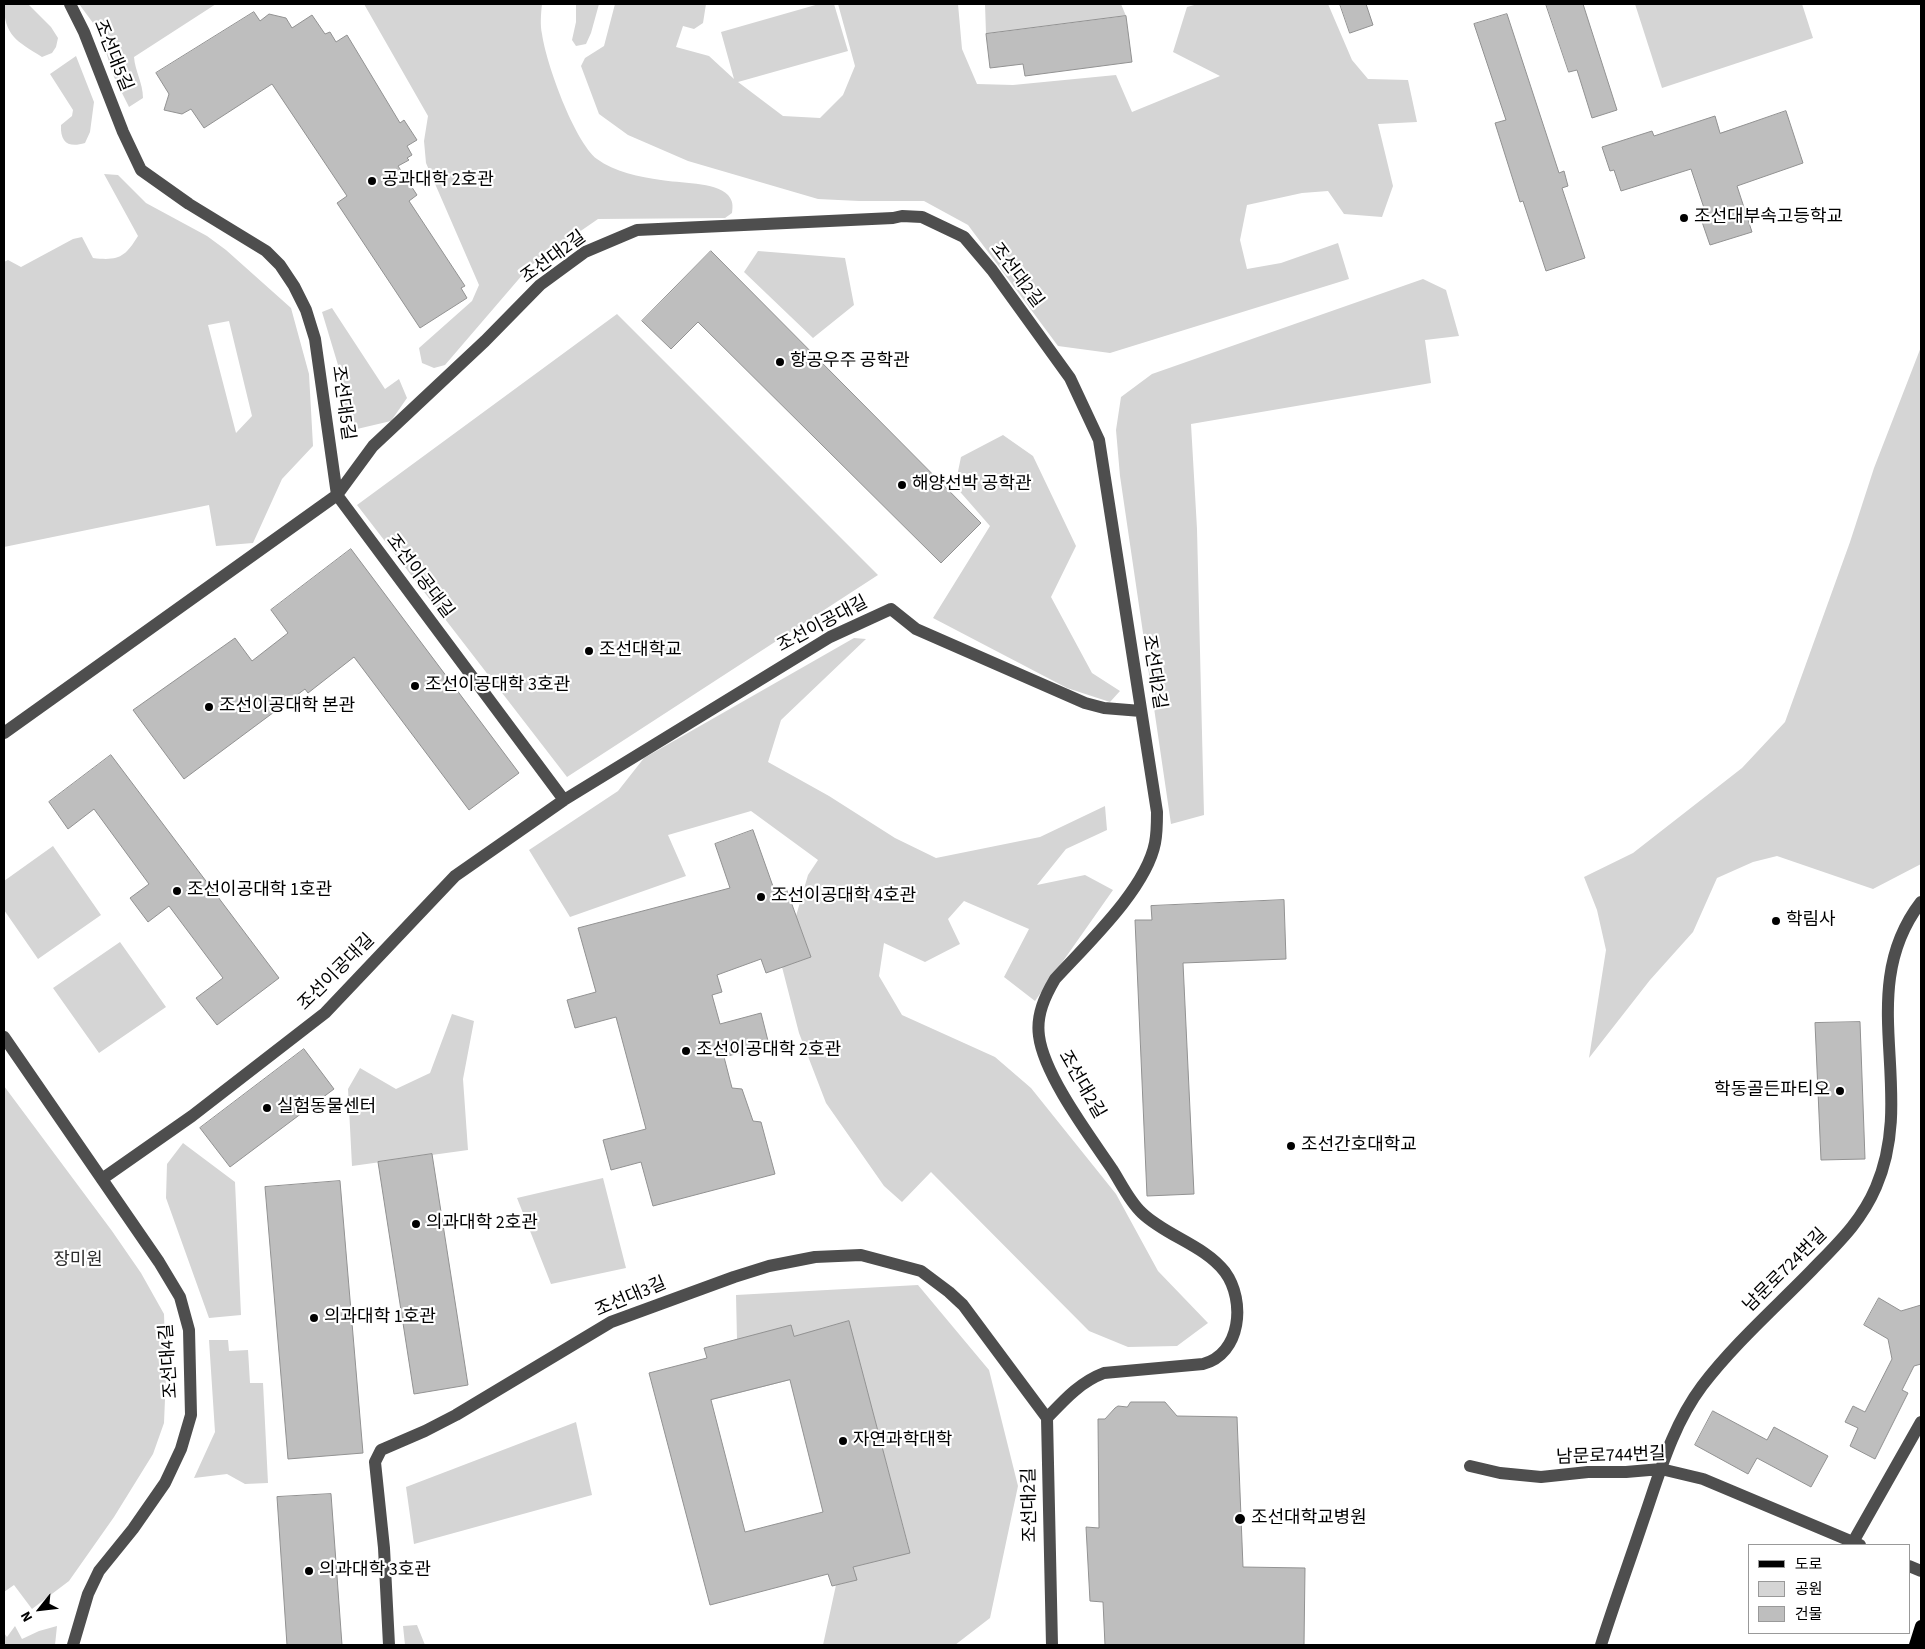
<!DOCTYPE html>
<html>
<head>
<meta charset="utf-8">
<style>
  body { margin:0 }
  #map { position:relative; width:1925px; height:1649px; overflow:hidden; background:#fff; font-family:"Source Sans 3","Noto Sans KR",sans-serif }
  canvas { display:block }
  .frame { position:absolute; inset:0; border:5px solid #000; pointer-events:none }
  .legend { position:absolute; left:1748px; top:1544px; width:162px; height:90px; box-sizing:border-box; background:#fff; border:1px solid #999; margin:0; padding:6px 9px; list-style:none; font-size:15px; color:#000 }
  .legend li { display:flex; align-items:center; gap:10px; height:25px }
  .legend b { width:25px; border:1px solid #999 }
  .north { position:absolute; left:15px; top:1584px; width:50px; height:50px; -webkit-text-stroke:4px #fff; paint-order:stroke; rotate:241deg; font-size:14px; font-weight:700; line-height:20px; text-align:center; color:#000 }
  .north::after { content:''; display:block; margin:auto; width:18px; height:22px; background:#000; clip-path:polygon(50% 0,100% 100%,50% 72%,0 100%) }
</style>
</head>
<body>
<div id="map">
<canvas width="1925" height="1649"></canvas>
<div class="frame"></div>
<ul class="legend">
<li><b style="height:6px;background:#000"></b>도로</li>
<li><b style="height:14px;background:#d5d5d5"></b>공원</li>
<li><b style="height:14px;background:#bebebe"></b>건물</li>
</ul>
<div class="north">N</div>
</div>
<script>
const c = document.querySelector('canvas').getContext('2d');
c.lineJoin = 'round';
function fillPath(path, color) { c.fillStyle = color; c.fill(path, 'evenodd'); }
function stroke(path, color, width, dash) { c.strokeStyle = color; c.lineWidth = width; c.lineCap = dash ? 'butt' : 'round'; c.setLineDash(dash || []); c.stroke(path); }
function drawText(font, color, halo, rows, align = 'center') {
  c.font = font + ' "Source Sans 3","Noto Sans KR",sans-serif'; c.lineWidth = 4.5; c.setLineDash([]); c.textBaseline = 'middle'; c.strokeStyle = halo; c.fillStyle = color; for (const [text, x, y, turn = 0] of rows) {
    c.save(); c.translate(x, y); c.rotate((+turn || 0) * Math.PI / 180); c.textAlign = isNaN(turn) ? turn : align; if (halo) c.strokeText(text, 0, 0); c.fillText(text, 0, 0); c.restore();
  }
}
fillPath(new Path2D(`
  M 4,4 L 28,4 L 51,27 L 58,38 L 56,47 L 52,53 L 42,57 C 17,41 4,36 4,4 Z
  M 79,4 L 216,4 L 134,57 C 135,71 143,83 143,98 L 129,107 L 114,77 L 103,43 L 96,27 Z
  M 364,4 L 542,4 C 541,13 540,25 542,34 C 546,63 574,141 597,159 C 614,172 640,177 661,180 C 678,183 716,182 728,195 C 733,201 733,205 732,213 L 725,218 L 598,219 L 530,266 L 445,365 L 434,368 L 422,363 L 419,348 L 472,301 L 479,285 L 426,163 L 424,141 L 428,116 Z
  M 576,4 L 599,4 L 591,33 L 586,44 L 576,46 L 572,40 L 576,22 Z
  M 615,4 L 706,4 L 703,23 L 694,29 L 683,26 L 676,47 L 709,56 L 734,79 L 721,32 L 819,4 L 834,4 L 848,51 L 738,82 L 783,116 L 820,118 L 843,95 L 855,66 L 838,4 L 958,4 L 962,49 L 977,84 L 1013,85 L 1116,75 L 1132,112 L 1220,76 L 1173,52 L 1187,7 L 1198,4 L 1328,4 L 1352,60 L 1368,79 L 1408,80 L 1417,122 L 1378,124 L 1393,186 L 1382,217 L 1344,214 L 1328,191 L 1302,193 L 1247,205 L 1240,240 L 1247,269 L 1281,263 L 1338,243 L 1349,279 L 1110,353 L 1058,346 L 968,225 L 924,201 L 859,201 L 818,199 L 688,161 L 628,135 L 599,114 L 581,66 L 585,58 L 604,46 Z
  M 985,4 L 1121,4 L 1126,16 L 986,34 Z
  M 1635,4 L 1802,4 L 1813,38 L 1662,88 Z
  M 76,56 L 94,102 L 90,132 L 85,143 C 69,148 60,143 61,125 L 72,116 L 73,110 L 50,74 Z
  M 104,174 L 118,175 L 146,203 L 207,236 L 226,250 L 291,308 L 309,374 L 313,446 L 282,479 L 253,543 L 216,546 L 209,505 L 4,547 L 4,262 L 8,260 L 21,267 L 73,239 L 82,237 L 93,258 C 119,261 125,257 138,236 ZM 229,321 L 252,416 L 236,433 L 208,325 Z
  M 758,251 L 845,258 L 854,305 L 813,338 L 744,272 Z
  M 1423,279 L 1446,290 L 1459,336 L 1425,340 L 1431,383 L 1191,424 L 1197,529 L 1204,815 L 1171,824 L 1120,476 L 1116,430 L 1121,397 L 1152,374 Z
  M 332,308 L 385,389 L 399,379 L 407,398 L 391,421 L 357,429 L 344,411 L 338,365 L 322,312 Z
  M 617,314 L 878,575 L 567,777 L 357,505 Z
  M 1921,347 L 1921,864 L 1873,889 L 1777,856 L 1753,862 L 1717,878 L 1693,932 L 1650,980 L 1589,1058 L 1606,950 L 1597,910 L 1584,877 L 1633,853 L 1742,768 L 1785,722 L 1850,542 L 1874,468 Z
  M 1003,435 L 1033,456 L 1076,546 L 1051,597 L 1092,673 L 1120,691 L 1110,702 L 1067,688 L 933,618 L 990,526 L 955,486 L 961,457 Z
  M 854,638 L 866,639 L 781,720 L 768,762 L 829,796 L 895,838 L 936,858 L 1040,837 L 1105,806 L 1107,830 L 1066,849 L 1037,885 L 1085,875 L 1113,890 L 1035,1001 L 1004,977 L 1029,929 L 964,901 L 948,919 L 960,944 L 925,962 L 884,943 L 879,976 L 902,1015 L 995,1057 L 1031,1088 L 1116,1194 L 1158,1271 L 1208,1323 L 1177,1346 L 1128,1347 L 1089,1331 L 931,1172 L 902,1202 L 884,1186 L 826,1103 L 799,1033 L 782,967 L 811,957 L 796,916 L 808,875 L 818,860 L 751,811 L 668,835 L 686,876 L 570,917 L 529,850 L 618,791 L 644,758 Z
  M 53,846 L 101,915 L 38,959 L 4,910 L 4,881 Z
  M 120,942 L 166,1007 L 99,1053 L 53,988 Z
  M 452,1014 L 474,1021 L 463,1079 L 468,1150 L 352,1166 L 348,1089 L 360,1068 L 396,1089 L 430,1073 Z
  M 4,1086 L 112,1231 L 141,1273 L 164,1314 L 166,1375 L 164,1423 L 153,1454 L 114,1517 L 69,1581 L 32,1609 L 14,1585 L 4,1592 Z
  M 183,1143 L 235,1182 L 241,1315 L 209,1318 L 166,1198 L 167,1164 Z
  M 603,1178 L 626,1268 L 551,1284 L 517,1198 Z
  M 918,1285 L 989,1370 L 1018,1486 L 990,1618 L 955,1645 L 823,1645 L 836,1585 L 856,1580 L 853,1567 L 910,1552 L 849,1322 L 794,1336 L 737,1340 L 736,1295 Z
  M 209,1340 L 228,1340 L 229,1351 L 248,1350 L 250,1383 L 263,1383 L 268,1483 L 245,1484 L 227,1474 L 194,1478 L 215,1432 Z
  M 576,1422 L 592,1495 L 414,1544 L 406,1487 Z
  M 417,1625 L 425,1645 L 405,1645 L 403,1626 Z
  M 15,1626 L 22,1639 L 39,1631 L 57,1626 L 55,1645 L 4,1645 L 4,1633 L 7,1637 Z`), '#d5d5d5');
const building = new Path2D(`
  M 1340,4 L 1366,4 L 1373,25 L 1350,33 Z
  M 1546,4 L 1583,4 L 1617,110 L 1592,118 L 1577,70 L 1569,72 Z
  M 254,12 L 260,21 L 269,14 L 286,18 L 292,28 L 312,15 L 325,34 L 330,32 L 336,42 L 347,35 L 400,123 L 404,120 L 417,140 L 407,146 L 412,155 L 407,158 L 409,160 L 398,166 L 417,195 L 409,201 L 465,286 L 461,288 L 467,298 L 420,328 L 337,203 L 347,196 L 272,84 L 204,128 L 191,109 L 182,114 L 164,110 L 169,94 L 156,73 Z
  M 1507,14 L 1559,173 L 1564,171 L 1568,186 L 1562,188 L 1585,258 L 1546,271 L 1523,201 L 1520,202 L 1495,123 L 1506,120 L 1474,24 Z
  M 1126,16 L 1132,62 L 1025,76 L 1023,64 L 990,68 L 986,34 Z
  M 1786,111 L 1803,163 L 1737,186 L 1752,232 L 1710,245 L 1700,216 L 1706,214 L 1691,169 L 1621,191 L 1614,170 L 1610,171 L 1602,147 L 1652,131 L 1654,136 L 1715,116 L 1720,133 Z
  M 711,251 L 981,523 L 941,563 L 698,322 L 671,349 L 642,321 Z
  M 351,549 L 519,773 L 469,810 L 354,657 L 308,693 L 305,689 L 184,779 L 133,710 L 235,638 L 252,661 L 288,633 L 271,610 Z
  M 111,755 L 279,978 L 217,1025 L 196,998 L 223,978 L 169,906 L 148,922 L 130,898 L 149,884 L 94,809 L 68,829 L 49,802 Z
  M 753,830 L 775,892 L 786,888 L 811,957 L 766,973 L 761,959 L 717,975 L 722,992 L 712,995 L 720,1024 L 761,1013 L 769,1045 L 724,1057 L 732,1088 L 742,1089 L 753,1121 L 761,1122 L 775,1174 L 653,1206 L 641,1162 L 611,1170 L 603,1140 L 646,1129 L 616,1017 L 575,1028 L 567,1000 L 596,992 L 578,928 L 730,888 L 715,844 Z
  M 1284,900 L 1286,959 L 1183,963 L 1194,1194 L 1147,1196 L 1135,920 L 1152,920 L 1151,906 Z
  M 1860,1022 L 1865,1159 L 1821,1160 L 1815,1023 Z
  M 304,1049 L 334,1089 L 230,1167 L 200,1128 Z
  M 432,1154 L 468,1385 L 414,1394 L 378,1162 Z
  M 340,1181 L 363,1453 L 288,1459 L 265,1187 Z
  M 1879,1298 L 1901,1311 L 1921,1305 L 1921,1364 L 1914,1366 L 1902,1390 L 1908,1393 L 1875,1459 L 1850,1446 L 1858,1428 L 1845,1422 L 1853,1406 L 1865,1412 L 1892,1359 L 1888,1339 L 1864,1325 Z
  M 849,1321 L 910,1553 L 853,1567 L 857,1580 L 832,1586 L 828,1574 L 710,1605 L 649,1373 L 707,1358 L 704,1348 L 791,1325 L 794,1336 ZM 790,1380 L 823,1512 L 745,1532 L 711,1400 Z
  M 1131,1402 L 1165,1402 L 1177,1416 L 1237,1417 L 1243,1567 L 1305,1568 L 1304,1645 L 1105,1645 L 1103,1602 L 1090,1601 L 1086,1527 L 1099,1528 L 1098,1419 L 1105,1419 L 1115,1408 L 1118,1406 L 1127,1407 Z
  M 1713,1411 L 1767,1440 L 1774,1427 L 1828,1456 L 1811,1487 L 1757,1458 L 1748,1474 L 1695,1445 Z
  M 331,1494 L 342,1645 L 287,1645 L 277,1497 Z`);
fillPath(building, '#bebebe');
stroke(building, '#929292', 1);
stroke(new Path2D(`
  M 4,733 L 337,495 L 315,339 L 306,310 L 294,286 L 280,265 L 266,251 L 189,204 L 141,170 L 123,132 L 84,32 L 70,4
  M 564,800 L 337,495 L 373,446 L 485,341 L 540,285 L 585,252 L 637,230 L 893,218 L 902,216 L 922,217 L 964,237 L 992,270 L 1070,378 L 1099,440 L 1157,812 C 1157,822 1157,833 1155,843 C 1146,889 1087,944 1055,979 C 1045,996 1036,1015 1039,1036 C 1044,1075 1089,1135 1112,1169 C 1121,1183 1129,1201 1142,1213 C 1166,1236 1204,1245 1225,1272 C 1246,1301 1241,1354 1203,1364 L 1104,1373 C 1080,1382 1064,1400 1047,1418 L 1052,1645
  M 4,1037 L 159,1262 L 180,1297 L 189,1330 L 191,1415 L 181,1449 L 165,1483 L 133,1529 L 99,1571 L 88,1594 L 73,1645
  M 102,1179 L 192,1116 L 325,1013 L 455,876 L 564,800 L 830,637 L 891,609 L 916,629 L 1085,703 L 1104,708 L 1141,711
  M 1470,1466 L 1500,1473 L 1541,1477 L 1588,1472 L 1626,1472 L 1661,1469 L 1703,1479 L 1860,1545
  M 1853,1542 L 1921,1422
  M 1909,1566 L 1921,1571
  M 389,1645 L 384,1548 L 375,1462 L 381,1450 L 425,1431 L 456,1415 L 611,1322 L 734,1277 L 769,1266 L 815,1257 L 861,1255 L 921,1271 L 949,1292 L 963,1305 L 1047,1418
  M 1601,1645 C 1614,1604 1629,1563 1643,1521 C 1659,1475 1672,1426 1702,1386 C 1734,1344 1775,1308 1812,1270 C 1838,1243 1861,1222 1876,1187 C 1918,1090 1853,990 1921,902`), '#4e4e4e', 12);
stroke(new Path2D(`
  M 1915,1645 L 1921,1626`), '#000', 12);
for (const [x, y, r, color] of [
  [372,181,5,"#000"],
  [1684,218,5,"#000"],
  [780,362,5,"#000"],
  [902,485,5,"#000"],
  [589,651,5,"#000"],
  [415,686,5,"#000"],
  [209,707,5,"#000"],
  [177,891,5,"#000"],
  [761,897,5,"#000"],
  [1776,921,5,"#000"],
  [686,1051,5,"#000"],
  [1840,1091,5,"#000"],
  [267,1108,5,"#000"],
  [1291,1146,5,"#000"],
  [416,1224,5,"#000"],
  [314,1318,5,"#000"],
  [843,1441,5,"#000"],
  [1240,1519,6,"#000"],
  [309,1571,5,"#000"]
]) { const dot = new Path2D(); dot.arc(x, y, r, 0, 2 * Math.PI); c.fillStyle = color; c.fill(dot); stroke(dot, '#fff', 2); }
drawText('18px', '#000', '#fff', [
  ["조선대5길",112,56,68],
  ["조선대2길",554,258,-36],
  ["조선대2길",1016,276,53],
  ["조선대5길",342,403,82],
  ["조선이공대길",419,577,53],
  ["조선이공대길",823,625,-28],
  ["조선대2길",1153,672,81],
  ["조선이공대길",337,973,-45],
  ["조선대2길",1081,1085,60],
  ["남문로724번길",1786,1271,-45],
  ["조선대3길",631,1298,-23],
  ["조선대4길",170,1361,-94],
  ["남문로744번길",1611,1457,-2],
  ["조선대2길",1031,1505,-91]
]);
drawText('18px', '#000', '#fff', [
  ["공과대학 2호관",382,181],
  ["조선대부속고등학교",1694,218],
  ["항공우주 공학관",790,362],
  ["해양선박 공학관",912,485],
  ["조선대학교",599,651],
  ["조선이공대학 3호관",425,686],
  ["조선이공대학 본관",219,707],
  ["조선이공대학 1호관",187,891],
  ["조선이공대학 4호관",771,897],
  ["학림사",1786,921],
  ["조선이공대학 2호관",696,1051],
  ["학동골든파티오",1830,1091,"right"],
  ["실험동물센터",277,1108],
  ["조선간호대학교",1301,1146],
  ["의과대학 2호관",426,1224],
  ["의과대학 1호관",324,1318],
  ["자연과학대학",853,1441],
  ["조선대학교병원",1251,1519],
  ["의과대학 3호관",319,1571]
], 'left');
drawText('18px', '#2c2c2c', '#fff', [
  ["장미원",78,1261]
]);
</script>
</body>
</html>
